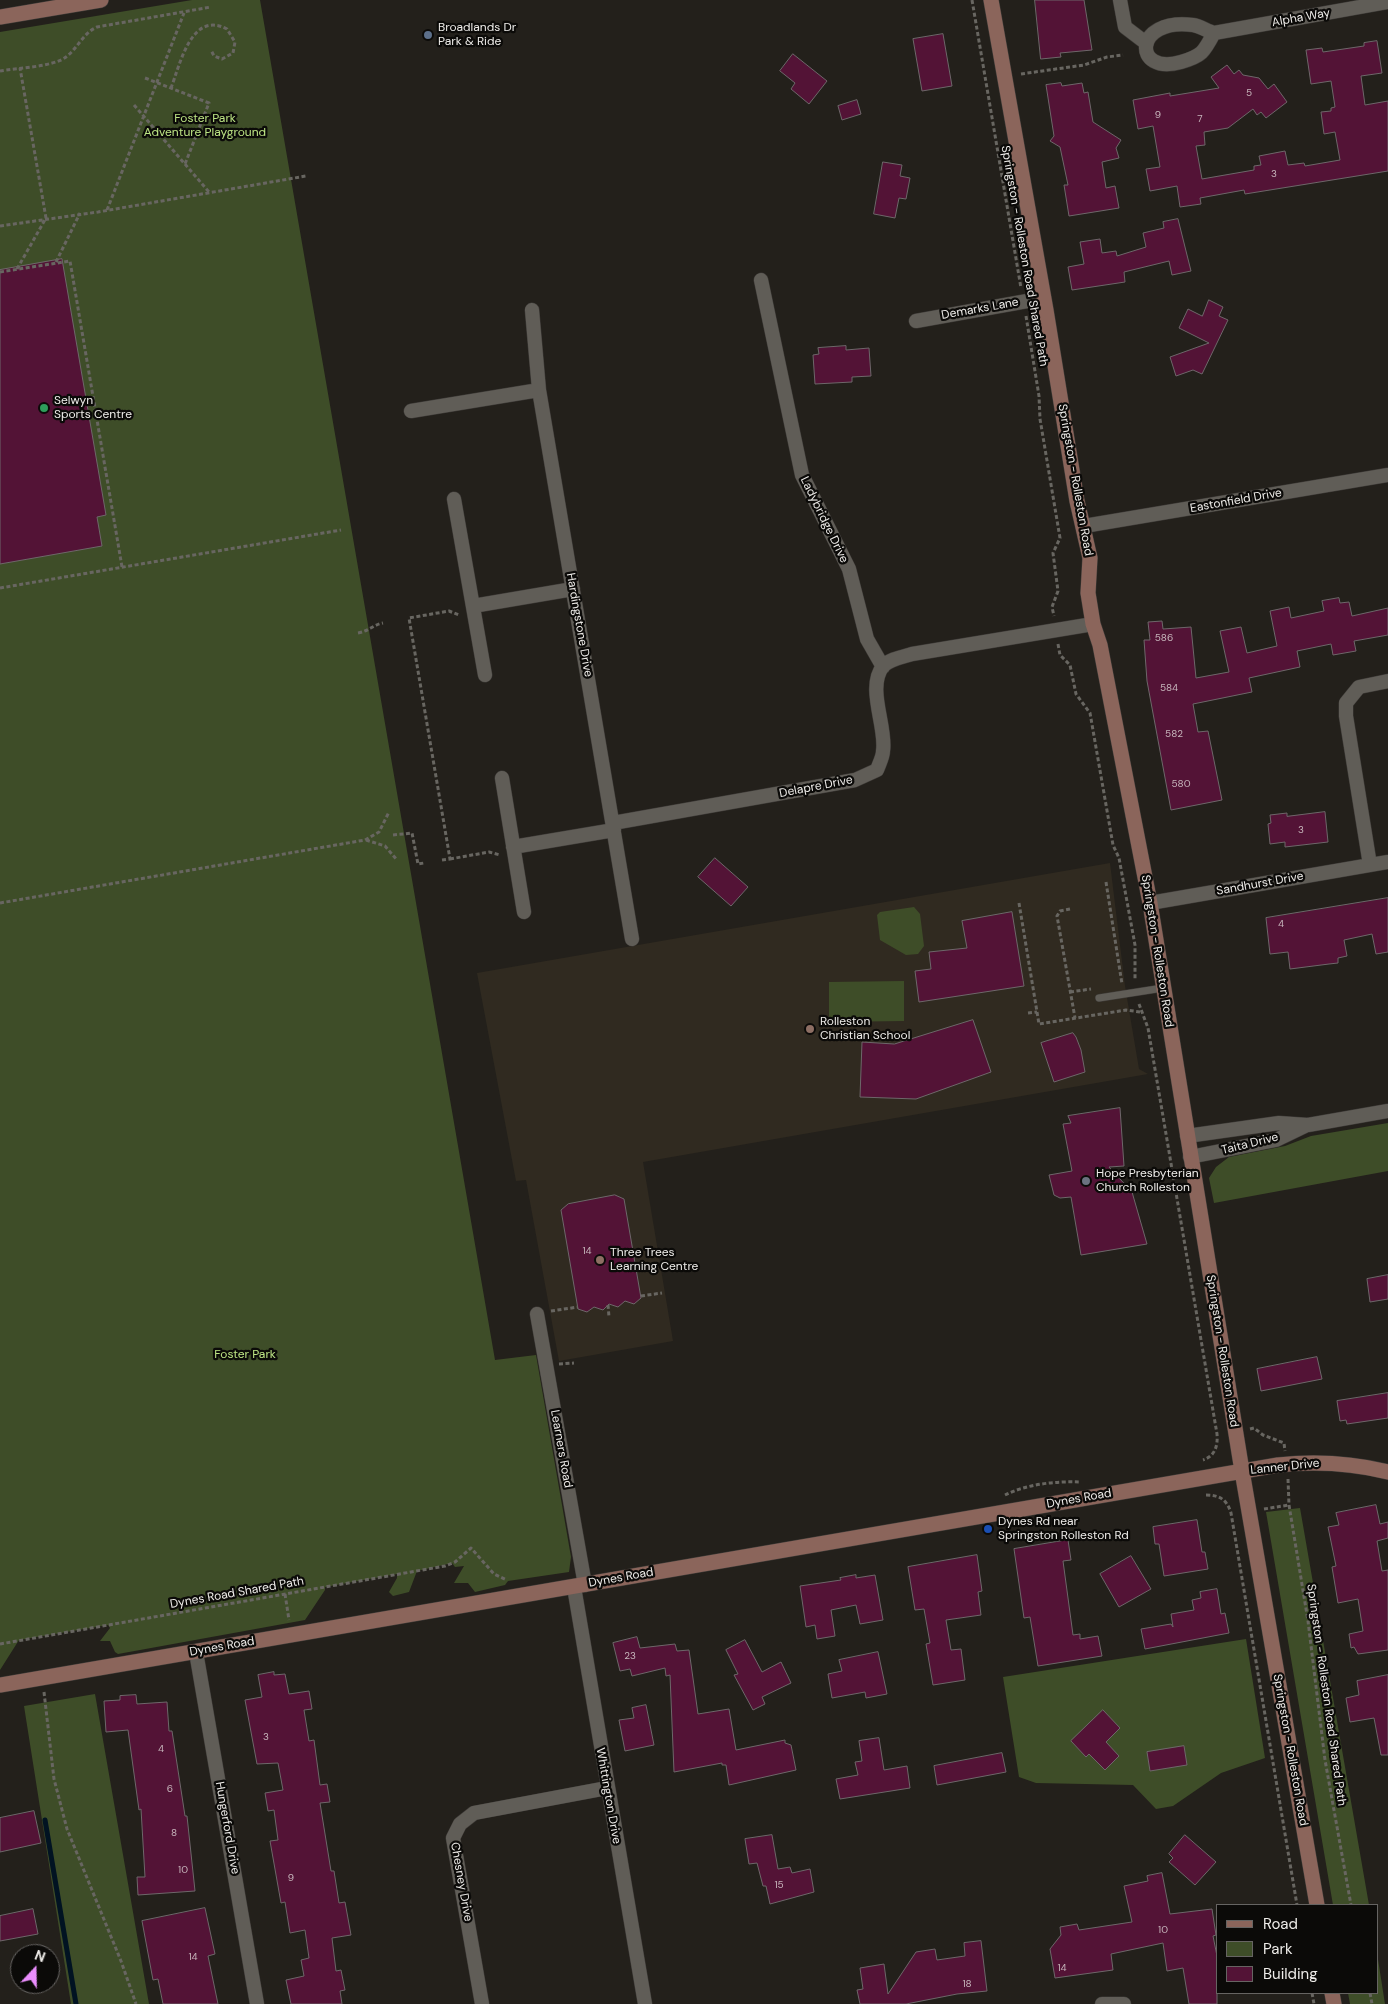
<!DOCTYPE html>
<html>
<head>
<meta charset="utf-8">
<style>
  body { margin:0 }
  #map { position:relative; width:1388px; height:2004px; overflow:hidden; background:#23201b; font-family:"DM Sans",sans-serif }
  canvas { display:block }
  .legend { position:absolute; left:1216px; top:1904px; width:162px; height:90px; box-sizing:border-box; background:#0b0a08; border:1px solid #666462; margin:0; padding:6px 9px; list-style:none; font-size:15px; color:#eeece9 }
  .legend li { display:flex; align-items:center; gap:10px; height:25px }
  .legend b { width:25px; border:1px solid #666462 }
  .north { position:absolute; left:10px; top:1944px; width:50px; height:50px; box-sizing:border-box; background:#0b0a08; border:1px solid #666462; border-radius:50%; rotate:21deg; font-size:14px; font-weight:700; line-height:20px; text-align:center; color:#eeece9 }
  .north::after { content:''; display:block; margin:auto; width:18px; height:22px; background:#ea8dfd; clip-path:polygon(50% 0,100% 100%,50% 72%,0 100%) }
</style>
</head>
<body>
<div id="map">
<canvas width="1388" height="2004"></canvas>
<ul class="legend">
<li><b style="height:6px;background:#8b655b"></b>Road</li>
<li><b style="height:14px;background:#3e4d28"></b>Park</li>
<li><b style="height:14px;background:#531336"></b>Building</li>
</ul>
<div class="north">N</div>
</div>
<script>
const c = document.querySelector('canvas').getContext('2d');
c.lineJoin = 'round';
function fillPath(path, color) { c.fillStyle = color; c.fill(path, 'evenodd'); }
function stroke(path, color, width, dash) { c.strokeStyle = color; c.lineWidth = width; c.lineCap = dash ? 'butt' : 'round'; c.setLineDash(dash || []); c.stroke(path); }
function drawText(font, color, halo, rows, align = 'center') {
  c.font = font + ' "DM Sans",sans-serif'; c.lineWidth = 4.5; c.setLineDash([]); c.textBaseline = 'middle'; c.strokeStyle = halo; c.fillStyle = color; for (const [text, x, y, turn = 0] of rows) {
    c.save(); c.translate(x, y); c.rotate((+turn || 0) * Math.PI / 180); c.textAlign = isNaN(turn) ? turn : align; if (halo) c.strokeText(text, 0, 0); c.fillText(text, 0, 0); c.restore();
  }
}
fillPath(new Path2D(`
  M 1110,863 L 1125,986 L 1139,1069 L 1148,1074 L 643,1162 L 673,1341 L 559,1361 L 526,1180 L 516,1181 L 477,973 Z`), '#302a20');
fillPath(new Path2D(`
  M 192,0 L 260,0 L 495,1360 L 536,1355 L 571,1557 L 569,1572 L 508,1581 L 505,1585 L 475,1592 L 468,1583 L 454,1583 L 464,1566 L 455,1567 L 452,1563 L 417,1571 L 409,1592 L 393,1596 L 389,1592 L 397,1578 L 397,1574 L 325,1587 L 325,1590 L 305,1620 L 118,1654 L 115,1652 L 110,1641 L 100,1641 L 110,1628 L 108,1625 L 19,1640 L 0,1670 L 0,32 Z
  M 914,907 L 920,914 L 924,946 L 918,954 L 906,955 L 880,940 L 877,915 L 880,912 Z
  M 904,981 L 904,1021 L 829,1022 L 829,982 Z
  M 1388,1123 L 1388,1171 L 1214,1203 L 1209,1178 L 1216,1167 L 1229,1157 L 1285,1146 L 1311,1136 Z
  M 1300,1508 L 1369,1905 L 1333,1905 L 1266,1512 Z
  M 1246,1639 L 1265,1758 L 1221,1773 L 1173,1806 L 1156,1809 L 1133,1785 L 1036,1783 L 1019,1777 L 1003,1677 Z
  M 95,1694 L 149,2004 L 71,2004 L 24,1706 Z
  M 1377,1953 L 1385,2004 L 1350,2004 L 1348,1993 L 1377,1993 Z`), '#3e4d28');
stroke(new Path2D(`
  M 45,1820 L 76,2004`), '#011322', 5);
const building = new Path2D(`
  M 1035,0 L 1084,0 L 1092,50 L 1060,53 L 1061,57 L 1041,59 Z
  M 943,34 L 952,86 L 922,91 L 913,39 Z
  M 1377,41 L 1382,73 L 1361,76 L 1365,105 L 1388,101 L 1388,171 L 1245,194 L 1244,190 L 1200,198 L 1201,204 L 1180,207 L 1177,186 L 1150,191 L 1146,169 L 1160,167 L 1153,126 L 1138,129 L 1133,100 L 1170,93 L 1170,96 L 1219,88 L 1211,77 L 1227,65 L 1234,74 L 1239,70 L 1243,75 L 1259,78 L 1268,89 L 1274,84 L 1287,102 L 1266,118 L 1261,112 L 1257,115 L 1253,109 L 1228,128 L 1204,132 L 1205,145 L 1196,146 L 1202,179 L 1254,170 L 1254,166 L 1261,165 L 1259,156 L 1285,151 L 1288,165 L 1304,163 L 1305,166 L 1340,160 L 1335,132 L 1324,134 L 1321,112 L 1331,111 L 1331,108 L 1335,107 L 1331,81 L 1311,84 L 1306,50 L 1322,48 L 1323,52 L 1364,46 L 1364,43 Z
  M 793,54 L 827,81 L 809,104 L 791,89 L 795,83 L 780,71 Z
  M 1061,83 L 1062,86 L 1082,83 L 1084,93 L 1088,92 L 1093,122 L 1121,140 L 1116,148 L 1119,158 L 1102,162 L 1106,188 L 1115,186 L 1119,208 L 1069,216 L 1064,185 L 1068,185 L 1060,147 L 1050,141 L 1054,136 L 1046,85 Z
  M 857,100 L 861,114 L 842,120 L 838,106 Z
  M 883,162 L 902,165 L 900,176 L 910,178 L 906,199 L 899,198 L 895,218 L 874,214 Z
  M 1178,219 L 1191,271 L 1172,275 L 1169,261 L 1124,272 L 1125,282 L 1072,290 L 1068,267 L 1084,264 L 1080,242 L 1100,239 L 1102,253 L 1116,251 L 1117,256 L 1146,247 L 1143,233 L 1164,228 L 1163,222 Z
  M 62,259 L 106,515 L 97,517 L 102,546 L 0,564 L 0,270 Z
  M 1209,300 L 1223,307 L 1219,316 L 1228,320 L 1202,374 L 1193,370 L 1176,376 L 1170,357 L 1209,343 L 1179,328 L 1188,309 L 1202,316 Z
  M 846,346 L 846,350 L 869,348 L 871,376 L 852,377 L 852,382 L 815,384 L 813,355 L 819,354 L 818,348 Z
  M 1339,598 L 1340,603 L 1349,602 L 1352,616 L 1388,608 L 1388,635 L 1354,641 L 1356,651 L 1333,655 L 1331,644 L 1297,651 L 1300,667 L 1249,678 L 1252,692 L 1193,704 L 1198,732 L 1208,731 L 1222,800 L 1171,810 L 1147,681 L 1144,640 L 1150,640 L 1148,622 L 1162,621 L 1163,629 L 1191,627 L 1196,678 L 1229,672 L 1220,631 L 1241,627 L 1247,653 L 1277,646 L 1270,611 L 1289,607 L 1291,618 L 1324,611 L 1322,601 Z
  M 1325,812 L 1328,842 L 1285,847 L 1285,842 L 1270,844 L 1268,824 L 1271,823 L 1270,815 L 1287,813 L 1287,816 Z
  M 715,858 L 748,887 L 731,906 L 698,877 Z
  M 1388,898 L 1388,952 L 1376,954 L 1372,934 L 1344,940 L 1347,956 L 1338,958 L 1338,963 L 1329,964 L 1290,969 L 1288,952 L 1270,954 L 1266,918 Z
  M 1012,912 L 1024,986 L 919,1002 L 915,971 L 931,969 L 929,952 L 967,948 L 962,921 Z
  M 973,1020 L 991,1072 L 916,1099 L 860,1097 L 862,1042 L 894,1044 Z
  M 1073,1033 L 1076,1037 L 1081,1050 L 1085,1072 L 1054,1082 L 1041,1043 Z
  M 1120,1108 L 1124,1166 L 1109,1167 L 1132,1192 L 1147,1244 L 1081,1255 L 1071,1197 L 1060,1198 L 1054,1195 L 1049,1175 L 1072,1171 L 1063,1124 L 1071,1123 L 1068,1116 Z
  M 615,1195 L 624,1199 L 641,1298 L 634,1304 L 625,1301 L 618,1307 L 609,1304 L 603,1310 L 594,1307 L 587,1312 L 578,1309 L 561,1210 L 568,1204 Z
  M 1388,1275 L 1388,1299 L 1370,1302 L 1367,1279 Z
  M 1317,1357 L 1322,1379 L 1261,1391 L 1257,1369 Z
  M 1388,1393 L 1388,1418 L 1347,1424 L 1346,1420 L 1340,1421 L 1337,1401 Z
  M 1376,1505 L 1380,1524 L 1388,1522 L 1388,1538 L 1377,1541 L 1382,1571 L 1388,1570 L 1388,1650 L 1358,1654 L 1354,1647 L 1351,1648 L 1349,1634 L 1363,1631 L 1358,1599 L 1338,1603 L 1332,1567 L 1336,1566 L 1328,1527 L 1339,1525 L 1336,1513 Z
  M 1197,1520 L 1202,1552 L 1205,1552 L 1208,1569 L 1164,1576 L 1159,1544 L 1155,1544 L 1153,1527 Z
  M 1068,1540 L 1071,1560 L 1063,1561 L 1073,1635 L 1080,1634 L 1080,1639 L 1098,1636 L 1102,1656 L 1038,1666 L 1030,1617 L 1024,1618 L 1014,1549 Z
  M 977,1555 L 982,1591 L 978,1592 L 981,1615 L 946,1620 L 951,1650 L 961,1649 L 965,1680 L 933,1685 L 926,1644 L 930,1643 L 924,1609 L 915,1610 L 908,1567 Z
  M 1131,1556 L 1151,1589 L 1119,1607 L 1100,1574 Z
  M 856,1575 L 856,1578 L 875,1575 L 883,1620 L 860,1624 L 856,1605 L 831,1610 L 835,1636 L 817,1639 L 815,1625 L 806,1627 L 800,1586 L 841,1580 L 840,1578 Z
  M 1217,1589 L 1221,1614 L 1225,1613 L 1229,1633 L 1145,1649 L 1141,1629 L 1171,1624 L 1173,1627 L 1171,1614 L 1194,1610 L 1192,1600 L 1201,1598 L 1200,1592 Z
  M 637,1637 L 640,1648 L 675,1644 L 677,1651 L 689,1650 L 698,1714 L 729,1709 L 736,1750 L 785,1740 L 785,1743 L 791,1745 L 796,1770 L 729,1785 L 726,1765 L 722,1765 L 722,1763 L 674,1772 L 670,1675 L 666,1676 L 665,1668 L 632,1676 L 630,1669 L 620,1671 L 613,1643 Z
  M 745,1640 L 762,1672 L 781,1662 L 791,1683 L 762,1697 L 765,1704 L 753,1710 L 734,1675 L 738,1674 L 726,1650 Z
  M 878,1652 L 887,1694 L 866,1698 L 865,1692 L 832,1698 L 828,1674 L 842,1671 L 839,1660 Z
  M 274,1672 L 274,1675 L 285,1674 L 289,1694 L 309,1691 L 312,1709 L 304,1710 L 309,1741 L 314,1740 L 320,1785 L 327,1784 L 330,1802 L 320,1803 L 331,1871 L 334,1871 L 339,1903 L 345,1902 L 351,1935 L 332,1938 L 336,1971 L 341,1970 L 345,1990 L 340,1991 L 342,2004 L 291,2004 L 286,1980 L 304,1976 L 301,1960 L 309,1958 L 305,1930 L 290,1933 L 285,1902 L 281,1903 L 270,1841 L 278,1840 L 274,1810 L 268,1811 L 265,1793 L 283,1790 L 278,1763 L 257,1764 L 245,1700 L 262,1697 L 258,1675 Z
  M 1388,1675 L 1388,1755 L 1381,1755 L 1374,1718 L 1350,1722 L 1346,1698 L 1359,1695 L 1357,1681 Z
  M 136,1695 L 137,1704 L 167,1702 L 169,1731 L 172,1731 L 185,1816 L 187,1816 L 195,1891 L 138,1895 L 137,1877 L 145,1877 L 141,1809 L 139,1810 L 128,1730 L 106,1732 L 104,1701 L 120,1700 L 120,1696 Z
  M 646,1705 L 654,1745 L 625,1751 L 619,1720 L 634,1718 L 632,1708 Z
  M 1103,1710 L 1120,1728 L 1106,1742 L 1119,1756 L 1105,1770 L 1089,1754 L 1086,1757 L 1071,1741 Z
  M 879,1738 L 884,1770 L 907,1766 L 910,1788 L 840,1799 L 836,1779 L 858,1775 L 855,1762 L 862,1761 L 859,1741 Z
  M 1184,1746 L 1187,1765 L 1150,1771 L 1147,1752 Z
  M 1002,1753 L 1006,1772 L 937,1785 L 934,1766 Z
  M 34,1811 L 41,1843 L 0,1852 L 0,1818 Z
  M 772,1835 L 778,1869 L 790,1867 L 792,1873 L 810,1869 L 814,1892 L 770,1904 L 766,1886 L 763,1886 L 757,1863 L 749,1864 L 745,1839 Z
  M 1185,1835 L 1216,1862 L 1195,1885 L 1169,1862 L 1173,1858 L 1169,1854 Z
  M 1162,1873 L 1170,1914 L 1212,1909 L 1216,1935 L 1213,1936 L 1217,1956 L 1217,2004 L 1189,2004 L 1183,1968 L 1167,1971 L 1163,1943 L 1111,1954 L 1113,1970 L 1055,1978 L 1050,1949 L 1061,1935 L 1060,1927 L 1077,1924 L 1079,1930 L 1132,1922 L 1124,1886 L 1148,1881 L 1147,1876 Z
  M 205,1908 L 215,1954 L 208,1956 L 218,2004 L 163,2004 L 158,1979 L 153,1980 L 142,1921 Z
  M 33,1909 L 38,1934 L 0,1941 L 0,1916 Z
  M 981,1941 L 987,1991 L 957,1994 L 906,2004 L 860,2004 L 857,1990 L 863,1989 L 860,1968 L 884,1964 L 888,1994 L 916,1952 L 935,1949 L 937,1960 L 965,1956 L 964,1943 Z`);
fillPath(building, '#531336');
stroke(building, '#6e676a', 1);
const lane = new Path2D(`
  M 1099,998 L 1163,988`);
const street = new Path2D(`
  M 1120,0 L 1125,27 L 1146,43
  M 1214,33 C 1204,52 1202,56 1181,62 C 1132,76 1133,17 1193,25 C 1200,26 1207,31 1214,33 L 1388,2
  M 761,280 L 802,475 L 849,569 L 867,639 L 883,667
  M 532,310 L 539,390 L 632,939
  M 916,321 L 1044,298
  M 411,411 L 539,390
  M 454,499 L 485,675
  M 1084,526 L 1388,475
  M 473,606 L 573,589
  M 502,778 L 524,912
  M 613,823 L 855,780 L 877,770 C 879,764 883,757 883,751 C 887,727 866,688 883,666 C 890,659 902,657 912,654 L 1093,624
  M 513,847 L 614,830
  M 1370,865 L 1346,716 L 1346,703 L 1359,687 L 1388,681
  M 1150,903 L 1388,862
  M 1187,1136 L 1279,1123 L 1308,1125 L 1388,1111
  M 1190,1157 L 1276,1140 L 1305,1126
  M 537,1314 L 585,1585
  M 574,1587 L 645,2004
  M 196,1652 L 257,2004
  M 482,2004 L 453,1838 L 460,1824 L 474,1813 L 607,1788
  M 1102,2004 L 1124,2004`);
const secondary = new Path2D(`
  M 991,0 L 1046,310 L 1077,501 L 1090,558 L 1088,593 L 1093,624 L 1100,645 L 1150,903 L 1242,1471 L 1317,1905
  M 0,17 L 101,0
  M 0,1685 L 1278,1465 C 1316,1461 1351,1463 1388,1472
  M 1332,1993 L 1334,2004`);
stroke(lane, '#3e3b38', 8);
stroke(street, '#3e3b38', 15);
stroke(secondary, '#3e3b38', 16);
stroke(new Path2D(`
  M 972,0 L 1021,288
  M 0,71 C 17,68 53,67 66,57 C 78,48 83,33 97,27 L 211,7
  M 1021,74 L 1084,65 L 1107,57 L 1123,55
  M 145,78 L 209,103 L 185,164
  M 171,88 C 180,65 191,10 227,29 L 235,42 L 233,53 L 222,59 L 214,56 L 211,50
  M 134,105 L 209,192
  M 107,210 L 184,13
  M 0,226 L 98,212 L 306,176
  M 56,262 L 80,213
  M 17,269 L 46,218 L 20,68
  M 0,272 L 70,261 L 122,567
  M 1026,316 L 1039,396 L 1040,419 L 1060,538 L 1053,553 L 1058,591 L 1052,607 L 1054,616
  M 0,588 L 341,530
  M 358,633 C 369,631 373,625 383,623
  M 1058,644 L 1060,655 L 1070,665 L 1076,694 L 1090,713 L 1113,845 L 1119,858 L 1135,945 L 1135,980
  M 393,835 L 412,833 L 418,864 L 424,863
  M 366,840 L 385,846 L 397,860
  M 450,859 L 489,852 L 500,855
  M 442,860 L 450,859 L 409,618 L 449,611 L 459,615
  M 1106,882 L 1122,984
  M 0,903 L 365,840 L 379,832 L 389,812
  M 1019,903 L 1039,1024 L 1126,1010 L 1140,1012
  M 1070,909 L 1060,911 L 1057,916 L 1075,1018
  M 1070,992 L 1091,989
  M 1139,1004 L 1148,1028 L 1217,1434 C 1218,1446 1215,1456 1203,1460
  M 1028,1013 L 1037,1012
  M 641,1296 L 662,1293
  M 608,1305 L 609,1317
  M 551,1311 L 578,1307
  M 559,1364 L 574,1363
  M 1250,1429 L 1254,1428 L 1263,1435 L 1284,1443 L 1285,1451
  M 1288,1479 L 1289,1505 L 1308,1621 L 1325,1760 L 1351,1905
  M 1005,1495 C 1027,1484 1056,1481 1080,1482
  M 1206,1495 C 1220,1495 1227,1500 1231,1513 L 1297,1905
  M 1264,1509 L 1289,1505
  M 285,1594 L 289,1620
  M 0,1644 L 445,1566 L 455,1562 L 471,1548 L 494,1574 L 507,1580
  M 44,1692 L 54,1779 L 67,1829 L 121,1961 L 136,2004
  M 1312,1993 L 1314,2004
  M 1370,1993 L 1372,2004`), '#686661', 3, [4, 2.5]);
stroke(lane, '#605d57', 7);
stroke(street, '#605d57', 14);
stroke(secondary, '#8b655b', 15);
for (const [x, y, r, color] of [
  [428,35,5,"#5c6f8a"],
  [44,408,5,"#2e9e5b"],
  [810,1029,5,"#8d6e63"],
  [1086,1181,5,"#6b7280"],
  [600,1260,5,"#8d6e63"],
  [988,1529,5,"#1a4fb4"]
]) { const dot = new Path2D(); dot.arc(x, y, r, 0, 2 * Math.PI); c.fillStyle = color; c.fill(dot); stroke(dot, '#0b0a08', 2); }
drawText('10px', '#c7b6bc', null, [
  ["5",1249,93],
  ["9",1158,115],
  ["7",1200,119],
  ["3",1274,174],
  ["586",1164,638],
  ["584",1169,688],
  ["582",1174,734],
  ["580",1181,784],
  ["3",1301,830],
  ["4",1281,924],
  ["14",587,1251],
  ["23",630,1656],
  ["3",266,1737],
  ["4",161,1749],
  ["6",170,1789],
  ["8",174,1833],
  ["10",183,1870],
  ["9",291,1878],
  ["15",779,1885],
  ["10",1163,1930],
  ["14",193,1957],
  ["14",1062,1968],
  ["18",967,1984]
]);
drawText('12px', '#eeece9', '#0b0a08', [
  ["Alpha Way",1301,18,-10],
  ["Springston - Rolleston Road Shared Path",1024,256,80],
  ["Demarks Lane",980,309,-10],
  ["Springston - Rolleston Road",1075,480,80],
  ["Eastonfield Drive",1236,501,-10],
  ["Ladybridge Drive",824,520,64],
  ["Hardingstone Drive",579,625,80],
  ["Delapre Drive",816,787,-11],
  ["Sandhurst Drive",1260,884,-10],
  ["Springston - Rolleston Road",1157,951,81],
  ["Taita Drive",1250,1144,-14],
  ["Springston - Rolleston Road",1222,1351,81],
  ["Learners Road",561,1449,80],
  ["Lanner Drive",1285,1467,-6],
  ["Dynes Road",1079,1499,-10],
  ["Dynes Road",621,1578,-10],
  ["Dynes Road Shared Path",237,1593,-10],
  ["Dynes Road",222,1647,-10],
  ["Springston - Rolleston Road Shared Path",1326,1695,82],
  ["Springston - Rolleston Road",1290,1750,80],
  ["Whittington Drive",608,1796,80],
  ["Hungerford Drive",227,1828,80],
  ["Chesney Drive",461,1882,80]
]);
drawText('12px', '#eeece9', '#0b0a08', [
  ["Broadlands Dr",438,28],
  ["Park & Ride",438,42],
  ["Selwyn",54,401],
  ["Sports Centre",54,415],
  ["Rolleston",820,1022],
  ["Christian School",820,1036],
  ["Hope Presbyterian",1096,1174],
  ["Church Rolleston",1096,1188],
  ["Three Trees",610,1253],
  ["Learning Centre",610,1267],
  ["Dynes Rd near",998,1522],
  ["Springston Rolleston Rd",998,1536]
], 'left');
drawText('12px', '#bee685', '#0b0a08', [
  ["Foster Park",205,119],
  ["Adventure Playground",205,133],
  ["Foster Park",245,1355]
]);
</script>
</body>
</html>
